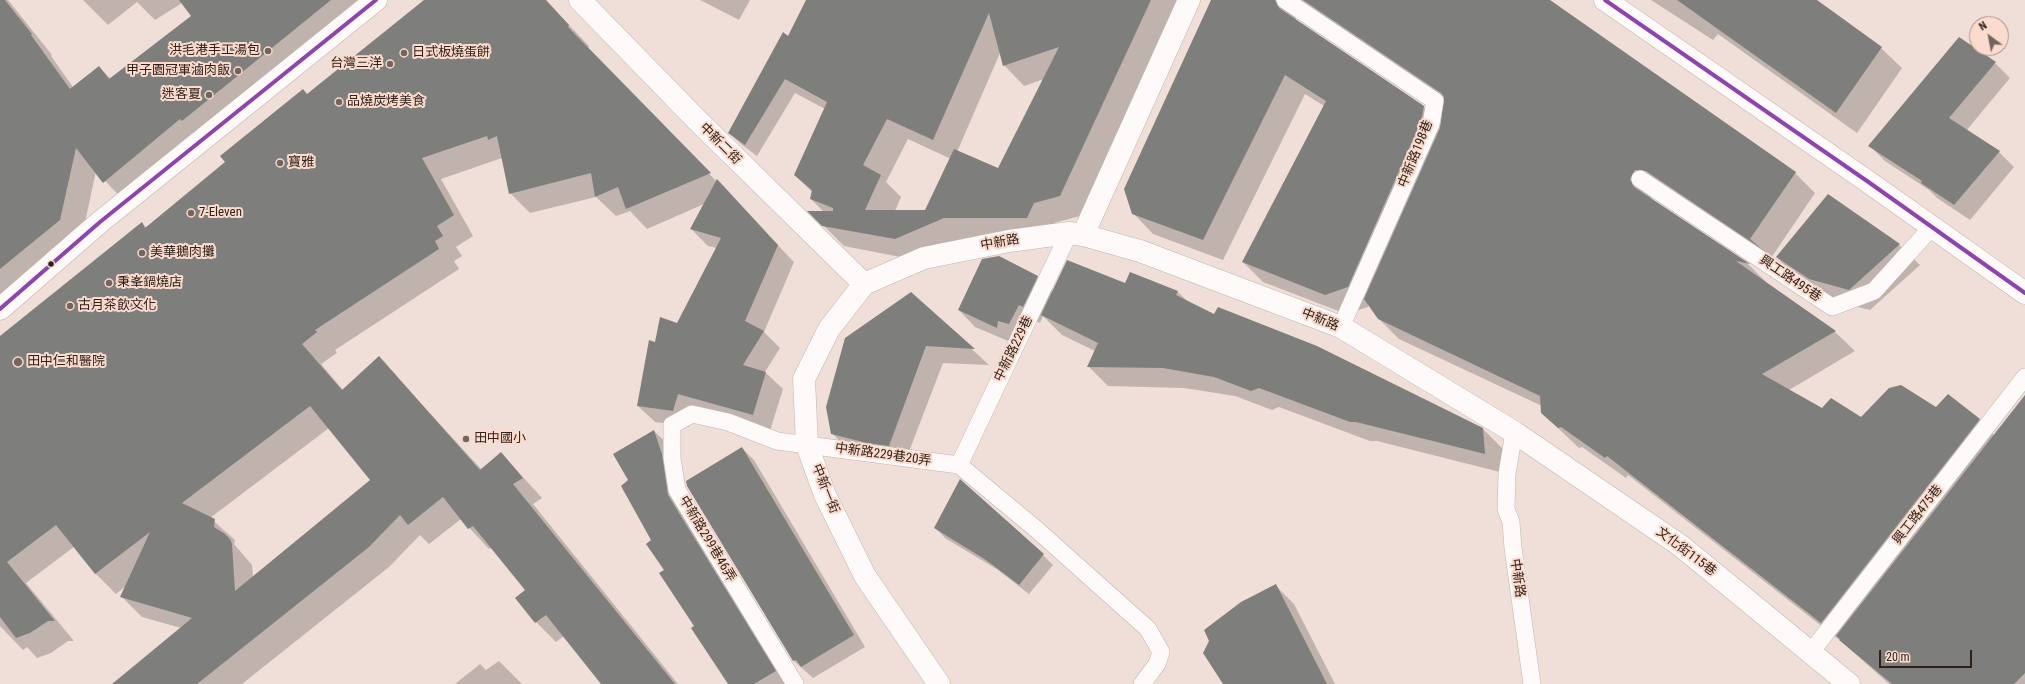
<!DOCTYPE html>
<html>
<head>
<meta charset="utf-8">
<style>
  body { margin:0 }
  #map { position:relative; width:2025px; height:684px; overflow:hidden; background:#f0dfd8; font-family:"Roboto Condensed",sans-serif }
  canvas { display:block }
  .north { position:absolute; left:1969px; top:16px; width:40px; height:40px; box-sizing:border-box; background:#fadbcd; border:1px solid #a99186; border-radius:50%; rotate:328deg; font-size:11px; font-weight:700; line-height:16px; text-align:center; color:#30221b }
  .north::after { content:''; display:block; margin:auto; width:14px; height:18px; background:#73645d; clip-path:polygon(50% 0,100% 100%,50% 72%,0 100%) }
  .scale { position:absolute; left:1879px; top:650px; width:93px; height:18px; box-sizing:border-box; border:2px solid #30221b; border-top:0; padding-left:5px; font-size:12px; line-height:14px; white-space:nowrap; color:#30221b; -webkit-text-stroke:3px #fadbcd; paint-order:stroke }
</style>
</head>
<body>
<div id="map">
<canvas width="2025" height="684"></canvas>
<div class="north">N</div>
<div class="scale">20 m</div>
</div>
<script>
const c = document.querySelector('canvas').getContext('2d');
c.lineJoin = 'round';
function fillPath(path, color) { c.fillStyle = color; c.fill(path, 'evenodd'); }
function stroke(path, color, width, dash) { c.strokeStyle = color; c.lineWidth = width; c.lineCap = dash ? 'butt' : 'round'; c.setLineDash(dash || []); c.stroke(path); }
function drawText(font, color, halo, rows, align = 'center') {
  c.font = font + ' "Roboto Condensed","Noto Sans TC",sans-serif'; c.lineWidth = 4; c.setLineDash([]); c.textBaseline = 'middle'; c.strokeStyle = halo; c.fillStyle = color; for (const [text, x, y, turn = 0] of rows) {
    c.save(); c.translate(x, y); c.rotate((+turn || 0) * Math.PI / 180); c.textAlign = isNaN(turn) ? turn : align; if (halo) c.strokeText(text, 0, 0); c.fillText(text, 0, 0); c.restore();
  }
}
fillPath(new Path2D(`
  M 0,0 L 8,0 L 52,55 L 51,56 L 73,87 L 99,67 L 111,79 L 193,16 L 182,3 L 155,20 L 137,2 L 108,25 L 83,0 L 377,0 L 125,202 L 96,171 L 81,241 L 0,306 Z
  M 425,0 L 545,0 L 589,46 L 588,48 L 794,262 L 764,332 L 780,348 L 765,372 L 783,389 L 770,431 L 695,410 L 689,427 L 655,422 L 638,406 L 655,343 L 678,324 L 717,248 L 708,246 L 691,229 L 704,204 L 647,229 L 630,211 L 616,216 L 596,197 L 530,213 L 510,193 L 502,158 L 441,179 L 473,236 L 456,247 L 462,256 L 454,261 L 459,269 L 335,350 L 337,353 L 321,364 L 343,390 L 379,358 L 482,470 L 501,453 L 542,498 L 533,504 L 678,684 L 602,684 L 564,636 L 556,642 L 536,622 L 527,590 L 492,547 L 489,549 L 461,519 L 429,544 L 420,535 L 389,567 L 242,684 L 113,684 L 181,628 L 142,617 L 121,596 L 126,586 L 116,594 L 96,574 L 75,546 L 26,583 L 74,641 L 68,641 L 51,653 L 37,658 L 27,647 L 23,650 L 0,626 L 0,338 L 142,223 L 147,228 ZM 329,428 L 371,480 L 253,577 L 252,565 L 234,544 L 235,540 L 210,518 Z
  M 700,0 L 750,0 L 739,20 Z
  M 807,0 L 1186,0 L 1080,216 L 1054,223 L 1048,238 L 965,238 L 916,260 L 844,246 L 810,212 L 824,212 L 811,199 L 813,193 L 795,175 L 825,109 L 795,93 L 757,156 L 741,144 L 729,133 L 783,81 ZM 1000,53 L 1004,65 L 1024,86 L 1044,79 L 998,169 L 957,152 ZM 908,139 L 951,159 L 925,211 L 895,211 L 901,197 L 886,182 Z
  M 1212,0 L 1546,0 L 1795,173 L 1815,193 L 1771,258 L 1656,190 L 1650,199 L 1749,265 L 1767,283 L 1835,332 L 1855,351 L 1789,390 L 1822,409 L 1861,419 L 1936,409 L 1979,420 L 1994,435 L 2025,397 L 2025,684 L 1889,684 L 1842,642 L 1628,475 L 1626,478 L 1582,447 L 1579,448 L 1542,413 L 1542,406 L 1399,339 L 1379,319 L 1369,304 L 1368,307 L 1346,314 L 1263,282 L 1243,262 L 1324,106 L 1305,94 L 1223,260 L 1153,234 L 1133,213 ZM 1301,11 L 1312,11 L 1445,101 L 1442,125 L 1423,106 L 1295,20 Z
  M 1651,0 L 1815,0 L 1881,48 L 1902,68 L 1857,133 L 1718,34 L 1713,40 Z
  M 1995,63 L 2010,78 L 1966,131 L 1999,152 L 2014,167 L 1970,220 L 1937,198 L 1929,190 L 1885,161 L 1870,146 Z
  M 1899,245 L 1920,265 L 1870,310 L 1830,300 L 1797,278 L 1777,257 Z
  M 1131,274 L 1178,292 L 1187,301 L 1215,315 L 1482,428 L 1502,448 L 1504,473 L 1377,441 L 1370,441 L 1279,407 L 1272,410 L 1235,396 L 1184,388 L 1108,386 L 1088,366 L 1095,351 L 1062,335 L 1043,316 L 1040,323 L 1036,321 L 1013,343 L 975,327 L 959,310 L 1037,277 L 1053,292 L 1126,284 Z
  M 911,293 L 989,365 L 943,363 L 905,462 L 848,450 L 832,433 Z
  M 654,431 L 671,447 L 685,513 L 789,684 L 729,684 L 665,571 L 630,481 Z
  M 742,448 L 754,460 L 865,647 L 813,678 L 794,661 Z
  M 935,527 L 1043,555 L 1053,565 L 1029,594 L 998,570 L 945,538 Z
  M 1275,585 L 1294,604 L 1335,684 L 1224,684 Z
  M 499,661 L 522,684 L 455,684 L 480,664 L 486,670 Z`), '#0003');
fillPath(new Path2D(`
  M 0,0 L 5,0 L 32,34 L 31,35 L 70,89 L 99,66 L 109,79 L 191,16 L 179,0 L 331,0 L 182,121 L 180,119 L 103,183 L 76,148 L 60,220 L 0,269 Z
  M 424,0 L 546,0 L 569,25 L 568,27 L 711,173 L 626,209 L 618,187 L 595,197 L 591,173 L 509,194 L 497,136 L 488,140 L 487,136 L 422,158 L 454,215 L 437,226 L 443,236 L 435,241 L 439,249 L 315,330 L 317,332 L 302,344 L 342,390 L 379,356 L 480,470 L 501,452 L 523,478 L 513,484 L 675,684 L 601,684 L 546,615 L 535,623 L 515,598 L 525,590 L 473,526 L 468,529 L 443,497 L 408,525 L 400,515 L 369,547 L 197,684 L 112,684 L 192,618 L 120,597 L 150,532 L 95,574 L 56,525 L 7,562 L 55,621 L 48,621 L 30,633 L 16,638 L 0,617 L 0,336 L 142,222 L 145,228 L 225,162 L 220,156 L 303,89 L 307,94 ZM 310,406 L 370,480 L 235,591 L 232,544 L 230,539 L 225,534 L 214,527 L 215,519 L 182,503 Z
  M 806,0 L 1151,0 L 1060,196 L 1034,203 L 1027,218 L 944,218 L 895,239 L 822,226 L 807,211 L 833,211 L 833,208 L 810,199 L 812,190 L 794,175 L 827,102 L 785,79 L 745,145 L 728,133 L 783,32 L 788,36 ZM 989,13 L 1003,66 L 1059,47 L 998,168 L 954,149 L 925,210 L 865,210 L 881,175 L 863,165 L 887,119 L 933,140 Z
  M 1211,0 L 1275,0 L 1279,8 L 1424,106 L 1421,121 L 1348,287 L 1325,295 L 1242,262 L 1326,101 L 1285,75 L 1203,240 L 1132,214 L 1124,189 Z
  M 1303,0 L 1550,0 L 1796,172 L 1750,239 L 1762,249 L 1646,171 L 1635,170 L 1630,179 L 1634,187 L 1750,264 L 1736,261 L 1836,331 L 1762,374 L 1822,408 L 1831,398 L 1861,417 L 1889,388 L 1901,385 L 1936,407 L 1948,394 L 1980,419 L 1821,623 L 1607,456 L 1605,458 L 1561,427 L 1558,428 L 1541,413 L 1540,396 L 1378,319 L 1364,299 L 1440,128 L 1444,97 L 1441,93 Z
  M 1677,0 L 1817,0 L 1882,47 L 1836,113 Z
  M 1959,37 L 1996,62 L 1949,118 L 2000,151 L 1954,205 L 1921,183 L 1922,181 L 1868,146 Z
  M 717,179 L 778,245 L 745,321 L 764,331 L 743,365 L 766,372 L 753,415 L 678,394 L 673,411 L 637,406 L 649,340 L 655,342 L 660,317 L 677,323 L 721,238 L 690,229 Z
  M 1828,194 L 1900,244 L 1849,290 L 1809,279 L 1776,257 Z
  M 999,256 L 1038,276 L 1023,307 L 1019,305 L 1009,324 L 998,321 L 997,328 L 958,310 L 982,259 Z
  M 1067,260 L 1125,283 L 1130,272 L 1178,291 L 1176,295 L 1214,314 L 1218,307 L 1317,346 L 1483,428 L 1485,454 L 1356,422 L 1350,422 L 1259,388 L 1251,391 L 1214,377 L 1163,368 L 1087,367 L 1098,343 L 1041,315 Z
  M 911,292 L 975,349 L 926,346 L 889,446 L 867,443 L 831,434 L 826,407 L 845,338 Z
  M 2025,395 L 2025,673 L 2014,684 L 1892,684 L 1839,640 L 1840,639 L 1836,636 Z
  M 654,430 L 662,454 L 668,495 L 776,671 L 754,684 L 728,684 L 691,628 L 694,626 L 659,573 L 664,570 L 646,544 L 651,540 L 621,486 L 628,480 L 613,454 Z
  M 742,447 L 854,635 L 801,667 L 796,660 L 793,661 L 687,486 L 686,481 Z
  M 960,479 L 1044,554 L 1019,585 L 986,560 L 934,528 Z
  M 1276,584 L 1327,684 L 1223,684 L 1203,653 L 1209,641 L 1204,630 L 1241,602 Z`), '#7e7f7d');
const lane = new Path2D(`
  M 1285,0 L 1435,101 L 1431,124 L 1341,327
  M 1640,179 L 1832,307 L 1874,291 L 1931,228
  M 1514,432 L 1507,474 L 1506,509 L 1511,522 L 1513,548 L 1532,684
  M 959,465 L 1036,529 L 1148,629 L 1161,652 L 1157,664 L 1142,684
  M 959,465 L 1069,233
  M 1811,652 L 2025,377
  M 795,684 L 677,490 L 672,458 L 672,425 L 692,414 L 728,422 L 777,441 L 959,465`);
const street = new Path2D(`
  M 580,0 L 697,120 L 864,284
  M 1605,0 L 1867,181 L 2025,293
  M 1083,235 L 1189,0
  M 0,309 L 100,222 L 376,0
  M 939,684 L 865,576 L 825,495 L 807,445 L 804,379 L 829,329 L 864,284 L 924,258 L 1009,241 L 1069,233 L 1083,235 L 1140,251 L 1341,327 L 1514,432 L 1681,546 L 1849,684`);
stroke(lane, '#c1b3ad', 18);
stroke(street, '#c1b3ad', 23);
stroke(lane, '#fdfaf9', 17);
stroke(street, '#fdfaf9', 22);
stroke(new Path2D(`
  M 1605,0 L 1867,181 L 2025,293
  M 0,309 L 100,222 L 376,0`), '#8e44ad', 4);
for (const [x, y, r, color] of [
  [268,51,4,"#73645d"],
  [404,53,4,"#73645d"],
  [390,64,4,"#73645d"],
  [238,71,4,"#73645d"],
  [209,95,4,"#73645d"],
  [339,102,4,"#73645d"],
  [280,163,4,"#73645d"],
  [191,213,4,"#73645d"],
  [142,253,4,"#73645d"],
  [51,264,3.5,"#30221b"],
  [109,283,4,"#73645d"],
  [70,306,4,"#73645d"],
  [18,362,5,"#73645d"],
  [466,439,4,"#73645d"]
]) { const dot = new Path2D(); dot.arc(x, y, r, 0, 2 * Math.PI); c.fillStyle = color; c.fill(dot); stroke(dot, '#fadbcd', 1.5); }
drawText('13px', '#30221b', '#fadbcd', [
  ["洪毛港手工湯包",260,51,"right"],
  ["日式板燒蛋餅",412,53],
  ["台灣三洋",382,64,"right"],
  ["甲子園冠軍滷肉飯",230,71,"right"],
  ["迷客夏",201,95,"right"],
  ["品燒炭烤美食",347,102],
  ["寶雅",288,163],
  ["7-Eleven",199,213],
  ["美華鵝肉攤",150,253],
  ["秉峯鍋燒店",117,283],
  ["古月茶飲文化",78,306],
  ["田中仁和醫院",27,362],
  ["田中國小",474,439]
], 'left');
drawText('13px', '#30221b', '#fadbcd', [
  ["中新二街",720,144,45],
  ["中新路198巷",1416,154,-68],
  ["中新路",1000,243,-10],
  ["興工路495巷",1790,279,34],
  ["中新路",1320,320,22],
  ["中新路229巷",1014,349,-64],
  ["中新路229巷20弄",883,455,8],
  ["中新一街",825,489,68],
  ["興工路475巷",1918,515,-52],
  ["中新路299巷46弄",707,539,59],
  ["文化街115巷",1686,552,37],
  ["中新路",1517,578,82]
]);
</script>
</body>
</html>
